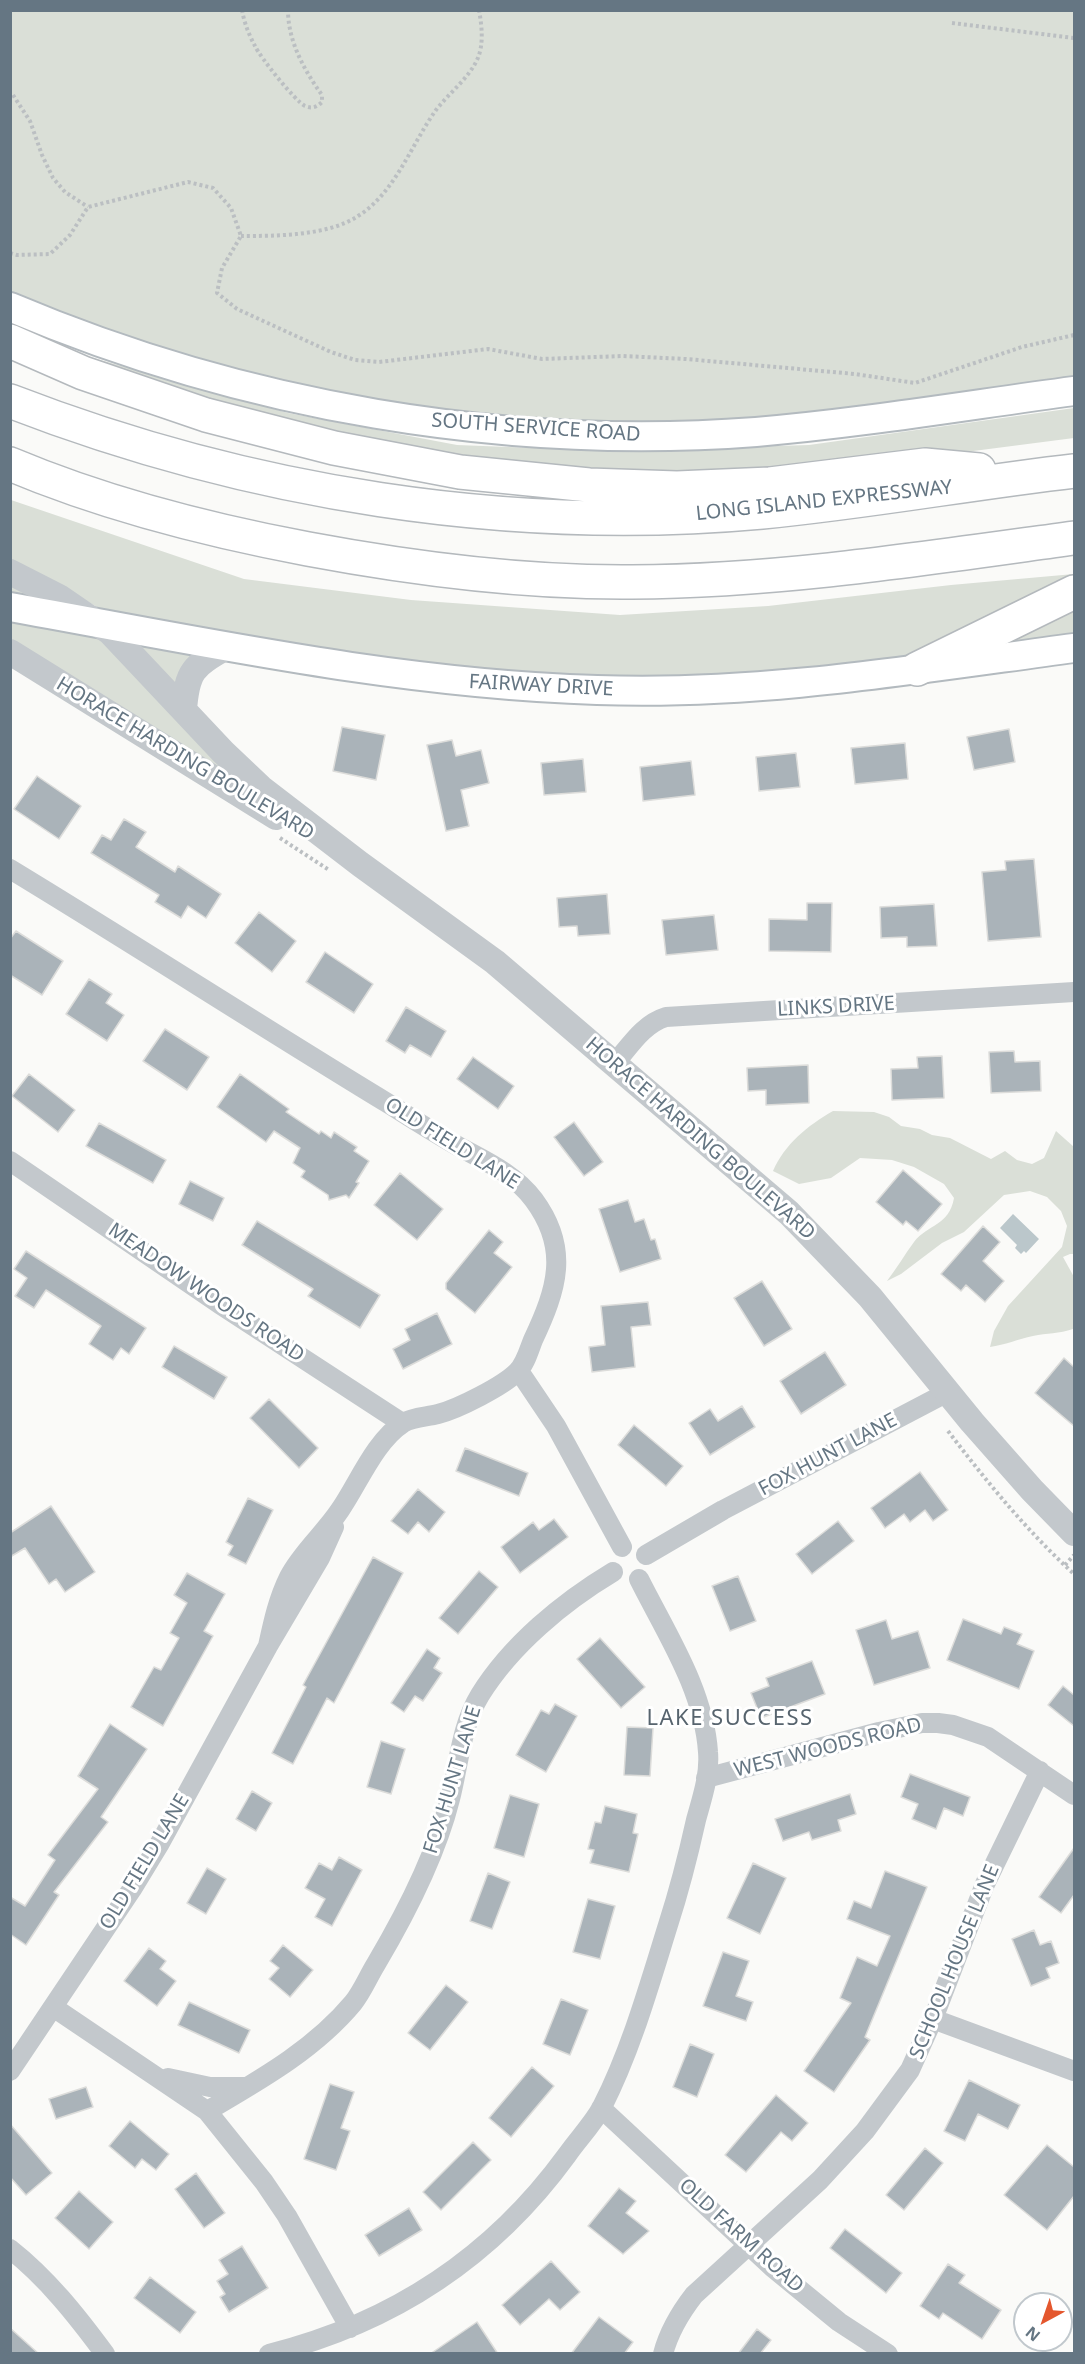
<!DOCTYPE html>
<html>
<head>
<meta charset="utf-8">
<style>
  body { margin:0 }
  #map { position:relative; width:1085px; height:2364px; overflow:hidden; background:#fafaf8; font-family:"Noto Sans",sans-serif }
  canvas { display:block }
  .frame { position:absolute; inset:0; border:12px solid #657683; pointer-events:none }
  .north { position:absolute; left:1013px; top:2292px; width:60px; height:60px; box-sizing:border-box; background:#fff; border:2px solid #c1c8cd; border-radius:50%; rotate:220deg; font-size:16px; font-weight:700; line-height:24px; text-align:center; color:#657683 }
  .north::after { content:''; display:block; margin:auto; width:21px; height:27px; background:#e4572e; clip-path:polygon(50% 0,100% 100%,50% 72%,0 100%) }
</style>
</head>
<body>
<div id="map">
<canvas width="1085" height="2364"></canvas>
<div class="frame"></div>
<div class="north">N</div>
</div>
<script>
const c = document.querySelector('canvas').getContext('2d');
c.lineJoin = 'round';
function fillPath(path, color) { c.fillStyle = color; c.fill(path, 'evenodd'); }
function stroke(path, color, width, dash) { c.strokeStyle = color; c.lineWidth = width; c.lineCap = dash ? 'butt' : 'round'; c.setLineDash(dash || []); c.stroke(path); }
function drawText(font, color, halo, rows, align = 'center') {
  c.font = font + ' "Noto Sans",sans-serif'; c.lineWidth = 6; c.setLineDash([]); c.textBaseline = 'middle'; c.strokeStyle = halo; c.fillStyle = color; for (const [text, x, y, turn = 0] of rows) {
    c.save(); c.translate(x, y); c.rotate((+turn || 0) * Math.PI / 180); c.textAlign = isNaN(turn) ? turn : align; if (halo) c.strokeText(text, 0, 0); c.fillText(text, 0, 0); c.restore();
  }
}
fillPath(new Path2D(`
  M 11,11 L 1074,11 L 1074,387 L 959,402 L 614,431 L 332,402 L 11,302 Z
  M 72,352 L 288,413 L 457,445 L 612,451 L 809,445 L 1074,408 L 1074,438 L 865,465 L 780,466 L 721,471 L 588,469 L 467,459 L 254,417 Z
  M 11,500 L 244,579 L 411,600 L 620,615 L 768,606 L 951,585 L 1074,574 L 1074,578 L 961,637 L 878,665 L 645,682 L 453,671 L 107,613 L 41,574 L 11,560 Z
  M 10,572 L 207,659 L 185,710 L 360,864 L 11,652 Z
  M 1074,611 L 1074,637 L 1008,646 L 1013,636 Z
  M 833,1111 L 874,1112 L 889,1117 L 901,1126 L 920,1129 L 932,1135 L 950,1138 L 991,1159 L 1005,1151 L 1017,1160 L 1032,1164 L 1044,1158 L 1056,1131 L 1074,1147 L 1074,1254 L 1070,1254 L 1063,1257 L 1074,1277 L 1074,1324 L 1073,1329 C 1059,1334 1047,1333 1033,1336 C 1018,1339 1005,1345 990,1347 L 994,1331 L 1008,1306 L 1062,1247 L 1067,1226 L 1061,1211 L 1047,1197 L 1030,1191 L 1004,1195 L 964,1232 L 942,1243 L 901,1274 L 887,1281 C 897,1268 905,1254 914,1242 C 928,1224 949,1226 954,1198 L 944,1184 L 914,1167 L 892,1160 L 860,1158 L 831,1178 L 799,1184 L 773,1171 C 785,1144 807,1126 833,1111 Z`), '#dadfd7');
fillPath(new Path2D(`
  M 1013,1214 L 1039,1239 L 1026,1253 L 1024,1251 L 1021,1254 L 1015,1248 L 1017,1245 L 1000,1228 Z`), '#bbc7cb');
const building = new Path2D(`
  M 342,727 L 385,735 L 376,780 L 333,771 Z
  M 1009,729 L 1015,762 L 974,770 L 967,737 Z
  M 452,740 L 456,756 L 481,750 L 489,783 L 461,790 L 469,826 L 446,831 L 427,745 Z
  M 905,743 L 908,779 L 855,784 L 851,748 Z
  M 796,753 L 800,787 L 759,791 L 756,757 Z
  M 583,759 L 586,792 L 544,795 L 541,763 Z
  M 691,761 L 695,795 L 643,801 L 640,767 Z
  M 37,776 L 81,806 L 59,839 L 14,809 Z
  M 124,819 L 146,832 L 136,847 L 175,872 L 178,866 L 221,894 L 206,918 L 188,906 L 181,918 L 155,902 L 159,895 L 91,853 L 102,835 L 111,840 Z
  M 1034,859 L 1041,937 L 988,941 L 982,872 L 1006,870 L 1005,861 Z
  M 607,894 L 610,934 L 578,936 L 577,926 L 559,927 L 557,898 Z
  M 807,903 L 832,903 L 831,952 L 769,951 L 769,919 L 807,920 Z
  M 934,904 L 937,946 L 907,947 L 907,937 L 881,938 L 880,907 Z
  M 259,912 L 296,941 L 272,972 L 235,943 Z
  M 714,915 L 718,950 L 666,955 L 662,920 Z
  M 16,931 L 63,961 L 42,995 L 10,975 L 10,939 Z
  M 325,952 L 373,984 L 354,1013 L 306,982 Z
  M 89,979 L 112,994 L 106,1003 L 124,1015 L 107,1041 L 66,1014 Z
  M 406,1007 L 446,1031 L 431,1057 L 410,1045 L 405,1053 L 386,1041 Z
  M 165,1029 L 209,1057 L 187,1090 L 143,1061 Z
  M 1014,1051 L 1015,1062 L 1040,1061 L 1041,1091 L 991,1093 L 989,1052 Z
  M 942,1056 L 944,1098 L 892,1100 L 891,1069 L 918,1068 L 917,1057 Z
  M 473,1057 L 514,1086 L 498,1109 L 457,1079 Z
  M 808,1065 L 809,1103 L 766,1105 L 766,1090 L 748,1091 L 747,1068 Z
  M 29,1074 L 75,1110 L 58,1132 L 12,1096 Z
  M 240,1074 L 289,1109 L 286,1112 L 319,1134 L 321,1131 L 331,1138 L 334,1132 L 357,1147 L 354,1151 L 369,1161 L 356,1182 L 359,1183 L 349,1198 L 346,1195 L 329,1200 L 328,1195 L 301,1177 L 305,1171 L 293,1163 L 300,1148 L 274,1131 L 266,1142 L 217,1107 Z
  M 574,1122 L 603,1162 L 584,1176 L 554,1137 Z
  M 99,1123 L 166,1160 L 153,1183 L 86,1146 Z
  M 903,1170 L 942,1204 L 918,1231 L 906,1221 L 903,1225 L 876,1202 Z
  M 400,1173 L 443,1209 L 417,1240 L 374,1205 Z
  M 190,1181 L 224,1198 L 213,1221 L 179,1204 Z
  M 628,1200 L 635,1222 L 644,1219 L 651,1240 L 655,1239 L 661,1259 L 620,1272 L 599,1209 Z
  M 257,1221 L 380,1295 L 360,1328 L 308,1296 L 313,1289 L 242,1245 Z
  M 983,1226 L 1000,1242 L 983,1261 L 1004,1281 L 985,1302 L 966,1285 L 961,1291 L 941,1274 Z
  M 489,1230 L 503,1242 L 494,1253 L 512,1267 L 475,1313 L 446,1289 L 446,1283 Z
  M 26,1251 L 146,1328 L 129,1354 L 121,1348 L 113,1360 L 89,1344 L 101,1326 L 46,1290 L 34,1308 L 15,1296 L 27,1278 L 14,1269 Z
  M 762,1281 L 792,1329 L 764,1346 L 734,1298 Z
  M 648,1302 L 651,1325 L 631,1327 L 635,1367 L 592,1372 L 589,1347 L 605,1345 L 601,1306 Z
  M 437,1313 L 452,1344 L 403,1369 L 393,1349 L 410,1340 L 405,1329 Z
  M 174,1346 L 227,1377 L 214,1399 L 162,1367 Z
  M 825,1352 L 846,1385 L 801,1414 L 780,1381 Z
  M 1064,1358 L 1074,1367 L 1074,1426 L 1035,1393 Z
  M 269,1399 L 318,1448 L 299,1468 L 250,1418 Z
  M 742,1406 L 755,1427 L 710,1455 L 689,1423 L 710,1409 L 718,1421 Z
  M 634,1425 L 683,1466 L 666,1486 L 618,1445 Z
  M 465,1448 L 528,1473 L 519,1496 L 456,1471 Z
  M 920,1472 L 948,1510 L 933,1521 L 925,1510 L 910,1522 L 904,1514 L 885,1528 L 871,1508 Z
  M 418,1489 L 445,1512 L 429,1532 L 418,1522 L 408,1534 L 391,1521 Z
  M 248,1498 L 273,1510 L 246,1564 L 228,1555 L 233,1546 L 226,1542 Z
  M 51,1506 L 95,1572 L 65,1592 L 56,1579 L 49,1584 L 25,1548 L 10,1557 L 10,1533 Z
  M 554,1519 L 568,1537 L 520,1573 L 501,1547 L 533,1522 L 539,1530 Z
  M 838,1521 L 854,1541 L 812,1574 L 796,1554 Z
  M 373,1557 L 403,1573 L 334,1703 L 327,1698 L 293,1764 L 272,1753 L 306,1687 L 303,1685 Z
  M 479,1571 L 498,1587 L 458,1634 L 439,1618 Z
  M 187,1573 L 225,1594 L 204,1631 L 213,1636 L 163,1726 L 131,1707 L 154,1667 L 161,1670 L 179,1638 L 170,1633 L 187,1603 L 174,1595 Z
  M 738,1576 L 756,1621 L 730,1631 L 712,1586 Z
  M 963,1619 L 1001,1634 L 1004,1627 L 1022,1634 L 1017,1644 L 1034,1651 L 1019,1689 L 947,1660 Z
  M 886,1620 L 892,1639 L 918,1631 L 930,1668 L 874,1685 L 856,1630 Z
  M 600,1638 L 645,1687 L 621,1708 L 577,1659 Z
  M 427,1649 L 440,1658 L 434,1668 L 442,1673 L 423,1701 L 415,1696 L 404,1712 L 391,1703 Z
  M 812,1661 L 825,1694 L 761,1718 L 751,1693 L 769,1686 L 766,1678 Z
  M 1063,1686 L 1074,1695 L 1074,1726 L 1048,1705 Z
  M 555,1704 L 577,1716 L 546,1772 L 516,1755 L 541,1710 L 549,1714 Z
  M 110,1724 L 147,1749 L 101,1817 L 108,1822 L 54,1892 L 59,1895 L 26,1945 L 10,1934 L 10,1897 L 25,1906 L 55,1860 L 48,1855 L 98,1789 L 78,1776 Z
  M 627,1727 L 653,1728 L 650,1776 L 624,1775 Z
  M 381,1741 L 405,1749 L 391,1794 L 367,1787 Z
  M 910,1774 L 970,1797 L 963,1816 L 944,1808 L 936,1829 L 912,1819 L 918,1804 L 901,1797 Z
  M 252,1791 L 272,1803 L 256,1831 L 236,1819 Z
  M 850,1794 L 856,1814 L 838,1820 L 841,1831 L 812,1840 L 809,1832 L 783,1841 L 775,1819 Z
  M 510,1795 L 539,1804 L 524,1857 L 494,1848 Z
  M 605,1806 L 637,1814 L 633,1833 L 638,1834 L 629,1872 L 590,1863 L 594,1850 L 588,1849 L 595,1822 L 601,1823 Z
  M 1074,1848 L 1074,1895 L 1061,1913 L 1039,1897 Z
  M 339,1857 L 362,1870 L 332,1926 L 315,1917 L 325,1899 L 305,1888 L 319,1863 L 332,1870 Z
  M 753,1863 L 786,1878 L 760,1934 L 727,1918 Z
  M 207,1868 L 226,1879 L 206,1914 L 187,1903 Z
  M 885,1871 L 927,1887 L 865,2037 L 870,2040 L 834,2092 L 804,2071 L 851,2003 L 840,1998 L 857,1957 L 877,1966 L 890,1936 L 847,1919 L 854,1901 L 871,1908 Z
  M 488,1873 L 510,1882 L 492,1929 L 470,1921 Z
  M 588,1899 L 615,1906 L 600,1959 L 573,1952 Z
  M 1034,1930 L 1040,1945 L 1051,1941 L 1059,1963 L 1046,1968 L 1050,1978 L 1031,1986 L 1012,1939 Z
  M 283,1945 L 313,1970 L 290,1997 L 269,1979 L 279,1968 L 270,1961 Z
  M 149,1948 L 166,1961 L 160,1969 L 176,1981 L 157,2006 L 124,1981 Z
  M 723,1952 L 749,1961 L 736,1996 L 753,2002 L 746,2021 L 703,2006 Z
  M 446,1985 L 468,2002 L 430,2050 L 408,2033 Z
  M 561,1999 L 588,2010 L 570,2055 L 543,2044 Z
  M 189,2002 L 250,2030 L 239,2053 L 178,2025 Z
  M 690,2044 L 714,2054 L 697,2097 L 673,2087 Z
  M 532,2067 L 554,2086 L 511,2137 L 489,2118 Z
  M 969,2080 L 1020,2105 L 1008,2129 L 978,2114 L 965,2141 L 944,2131 Z
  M 330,2084 L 354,2092 L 341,2128 L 350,2131 L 336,2170 L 304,2159 Z
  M 86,2087 L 93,2107 L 56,2119 L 49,2099 Z
  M 776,2095 L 808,2123 L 792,2141 L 781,2132 L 746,2172 L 725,2155 Z
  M 130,2121 L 169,2154 L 156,2170 L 142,2159 L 135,2168 L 109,2146 Z
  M 10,2124 L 52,2173 L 26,2195 L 10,2177 Z
  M 473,2142 L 491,2160 L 441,2210 L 423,2192 Z
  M 1047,2145 L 1074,2167 L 1074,2196 L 1047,2230 L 1004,2195 Z
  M 925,2148 L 943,2163 L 904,2210 L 886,2195 Z
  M 196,2173 L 225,2213 L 204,2228 L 175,2189 Z
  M 619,2188 L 636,2201 L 626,2213 L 649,2231 L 623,2254 L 588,2226 Z
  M 79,2191 L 113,2222 L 89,2249 L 55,2218 Z
  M 409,2208 L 422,2230 L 379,2256 L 365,2235 Z
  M 845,2229 L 902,2273 L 886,2293 L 830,2248 Z
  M 242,2246 L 268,2288 L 229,2312 L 220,2297 L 225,2294 L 217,2281 L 228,2274 L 219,2260 Z
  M 551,2261 L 580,2292 L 560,2310 L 549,2299 L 520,2325 L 502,2305 Z
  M 948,2264 L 965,2275 L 959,2283 L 1001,2310 L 982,2339 L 943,2313 L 939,2319 L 920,2306 Z
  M 150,2277 L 196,2312 L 180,2333 L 134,2298 Z
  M 599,2317 L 633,2342 L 624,2354 L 571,2354 Z
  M 477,2322 L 498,2354 L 430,2354 Z
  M 10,2328 L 39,2354 L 10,2354 Z
  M 757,2329 L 771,2340 L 760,2354 L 738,2354 Z`);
fillPath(building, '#aab3b9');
stroke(building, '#dcdcda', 1.5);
const secondary = new Path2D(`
  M 10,307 C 244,406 503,451 756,432 C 862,423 969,405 1074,391
  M 10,607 C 205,642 399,684 597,690 C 757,696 916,669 1074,648`);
const motorway = new Path2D(`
  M 10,341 L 83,373 L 206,415 L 334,448 L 460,472 L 589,485 L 677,488 L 770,484 L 925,465 L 979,470
  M 10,401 C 248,493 508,535 762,512 C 867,502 970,483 1074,471
  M 10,464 C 105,504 207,530 308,549 C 415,569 523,583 632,582 C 780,581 928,558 1074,538
  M 917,669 L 1074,592`);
stroke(secondary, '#b3babf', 32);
stroke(motorway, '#b4b9bd', 36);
stroke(new Path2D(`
  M 242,10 C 244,22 249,35 255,46 C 260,57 295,101 305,106 C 312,109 317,107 322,102 L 322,95 C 304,70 288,41 288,10
  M 952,23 L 1074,38
  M 13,95 L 30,121 L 42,155 L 53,178 L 65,192 L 88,207
  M 241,236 C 276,236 328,236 358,216 C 395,193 411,145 436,110 C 449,93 468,79 477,60 C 484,45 482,27 479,10
  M 10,253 L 17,255 L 50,254 L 70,235 L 88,207 L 188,182 L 213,188 L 231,208 L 241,236 L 222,268 L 217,293 L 237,309 L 331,352 L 355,360 L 379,362 L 488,349 L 542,359 L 623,356 L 686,359 L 855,374 L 915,383 L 1022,347 L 1074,335
  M 280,838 L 329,870
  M 948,1431 C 987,1482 1027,1531 1074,1574
  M 1065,1565 L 1074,1555`), '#bbbfc2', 4, [3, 3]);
stroke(new Path2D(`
  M 10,869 C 137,946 262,1027 389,1104 C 411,1118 433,1132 456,1145 C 483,1160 514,1173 534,1200 C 570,1249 557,1289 533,1340 C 529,1350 525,1365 517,1372 C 503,1386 458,1409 438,1414 C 427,1417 413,1417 403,1423 C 375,1441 358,1484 340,1510 C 324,1534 302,1552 289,1577 C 278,1599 273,1623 268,1646
  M 615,1063 C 630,1046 643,1024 666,1017 L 1074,992
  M 10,1161 L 221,1305 L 402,1423
  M 519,1371 L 556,1426 L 622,1547
  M 646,1555 L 723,1510 L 948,1392
  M 706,1778 L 879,1732 L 922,1723 L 938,1723 L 953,1725 L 988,1737 L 1074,1795
  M 53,2007 L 207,2111 L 264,2182 L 287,2216 L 350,2328
  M 933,2019 L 1074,2071
  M 10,2071 L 132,1889 L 160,1843 L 268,1646 L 320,1558 L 334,1527
  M 168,2078 L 210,2087 L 246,2087
  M 601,2108 L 772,2267 L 839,2322 L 888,2354
  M 207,2111 C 258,2081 314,2050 353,2003 C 362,1992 368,1977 376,1964 C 405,1915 436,1855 450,1799 C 459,1764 461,1726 480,1695 C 511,1645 563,1602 613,1572
  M 10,2249 C 47,2278 77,2316 105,2354
  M 269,2354 C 393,2323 492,2258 567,2155 C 578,2139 593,2124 602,2107 C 631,2050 649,1986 668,1925 C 679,1891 688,1856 696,1820 C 702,1798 710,1775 708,1752 C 704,1690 666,1633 639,1579
  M 663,2354 C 669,2331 680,2313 694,2295 L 820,2180 L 865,2131 L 910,2070 L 933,2019 L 985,1884 L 1040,1771`), '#c3c8cc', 20);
stroke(new Path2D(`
  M 10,572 L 59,597 L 110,632 L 223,752 L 261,788 L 360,864 L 495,962 L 789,1213 L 870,1297 L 972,1422 L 1032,1490 L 1074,1533
  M 10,652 L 276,817
  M 184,710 C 187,669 194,666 228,646`), '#c3c8cc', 26);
stroke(secondary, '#fff', 28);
stroke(motorway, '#fff', 33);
drawText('20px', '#657683', '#fff', [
  ["SOUTH SERVICE ROAD",536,428,4],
  ["LONG ISLAND EXPRESSWAY",824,501,-6],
  ["FAIRWAY DRIVE",541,686,3],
  ["HORACE HARDING BOULEVARD",185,759,31],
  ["LINKS DRIVE",836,1007,-3],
  ["HORACE HARDING BOULEVARD",700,1139,41],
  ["OLD FIELD LANE",452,1144,32],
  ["MEADOW WOODS ROAD",206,1293,34],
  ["FOX HUNT LANE",828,1455,-28],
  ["WEST WOODS ROAD",828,1748,-14],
  ["FOX HUNT LANE",453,1780,-73],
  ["OLD FIELD LANE",145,1862,-59],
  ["SCHOOL HOUSE LANE",955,1962,-68],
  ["OLD FARM ROAD",741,2236,42]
]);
c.letterSpacing = '1.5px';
drawText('22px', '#57646e', '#fff', [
  ["LAKE SUCCESS",730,1719]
]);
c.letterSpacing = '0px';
</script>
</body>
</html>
